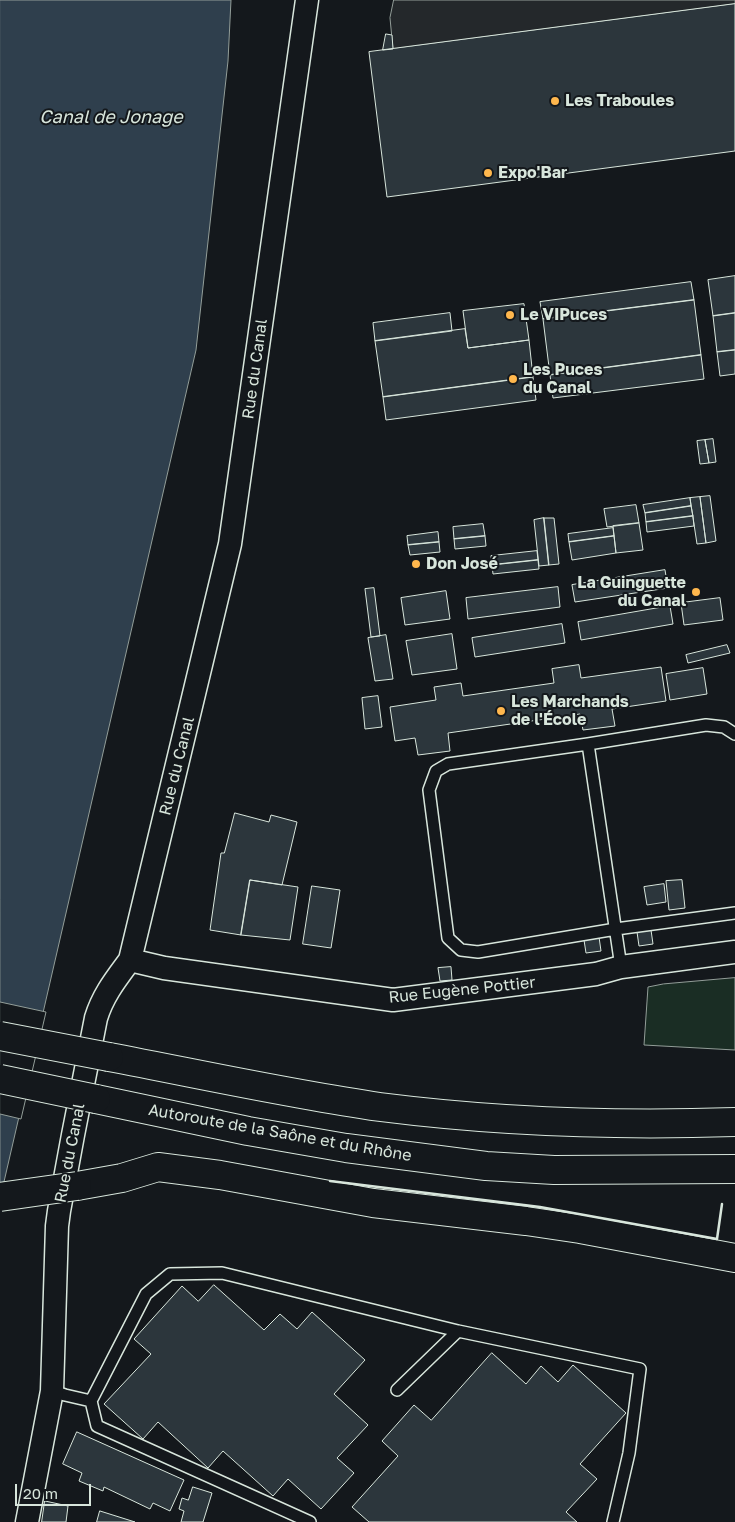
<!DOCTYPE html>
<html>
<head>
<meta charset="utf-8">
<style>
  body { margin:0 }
  #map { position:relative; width:735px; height:1522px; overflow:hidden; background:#14181c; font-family:"Golos Text",sans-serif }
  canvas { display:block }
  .scale { position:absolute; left:15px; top:1484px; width:76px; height:22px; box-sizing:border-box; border:2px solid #d8e6dc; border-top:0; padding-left:6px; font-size:15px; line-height:18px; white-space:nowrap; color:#d8e6dc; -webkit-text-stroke:4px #14181c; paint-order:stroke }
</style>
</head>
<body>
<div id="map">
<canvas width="735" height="1522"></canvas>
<div class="scale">20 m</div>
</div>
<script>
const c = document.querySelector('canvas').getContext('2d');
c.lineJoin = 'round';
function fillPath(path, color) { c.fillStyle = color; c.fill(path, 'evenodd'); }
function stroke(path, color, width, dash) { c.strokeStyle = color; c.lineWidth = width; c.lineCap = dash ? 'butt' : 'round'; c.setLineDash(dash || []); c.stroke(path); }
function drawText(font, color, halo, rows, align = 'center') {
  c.font = font + ' "Golos Text",sans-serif'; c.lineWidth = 4; c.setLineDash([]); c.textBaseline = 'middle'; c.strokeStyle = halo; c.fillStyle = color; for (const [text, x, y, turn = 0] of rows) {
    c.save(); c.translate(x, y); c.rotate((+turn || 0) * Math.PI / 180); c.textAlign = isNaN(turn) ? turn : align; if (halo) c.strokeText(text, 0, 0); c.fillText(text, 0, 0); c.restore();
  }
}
const green = new Path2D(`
  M 735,978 L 735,1050 L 644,1045 L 648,987 L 663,984 Z`);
fillPath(green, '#1a2d24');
stroke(green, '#939e99', 1);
const parking = new Path2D(`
  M 394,0 L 735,0 L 735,4 L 393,49 L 390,18 Z`);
fillPath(parking, '#24282b');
stroke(parking, '#939e99', 1);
const water = new Path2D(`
  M 0,0 L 231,0 L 228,61 L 196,350 L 0,1199 Z`);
fillPath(water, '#2f3f4d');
stroke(water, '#939e99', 1);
const pier = new Path2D(`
  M 0,1002 L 46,1012 L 21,1119 L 0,1114 Z`);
fillPath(pier, '#14181c');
stroke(pier, '#939e99', 1);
const building = new Path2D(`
  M 735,4 L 735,151 L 387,197 L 369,52 Z
  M 386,34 L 392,35 L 393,49 L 383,50 Z
  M 735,276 L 735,313 L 713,316 L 708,280 Z
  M 691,282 L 694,300 L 543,319 L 540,302 Z
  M 694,300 L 701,355 L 550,375 L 543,319 Z
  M 524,304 L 529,340 L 468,348 L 463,311 Z
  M 450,313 L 452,331 L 375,341 L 373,323 Z
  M 735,313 L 735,350 L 717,352 L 713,316 Z
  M 465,329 L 468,348 L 529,340 L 533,377 L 383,397 L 375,341 Z
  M 735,350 L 735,374 L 720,376 L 717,352 Z
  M 701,355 L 704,379 L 553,398 L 550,375 Z
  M 533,377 L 536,400 L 386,420 L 383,397 Z
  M 713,439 L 716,462 L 709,463 L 705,440 Z
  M 705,440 L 709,463 L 700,464 L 697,441 Z
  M 710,496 L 716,541 L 706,543 L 700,497 Z
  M 700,497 L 706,543 L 697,544 L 690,498 Z
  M 690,498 L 691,506 L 645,513 L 643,505 Z
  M 636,505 L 639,523 L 607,527 L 604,509 Z
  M 691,506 L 693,516 L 646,522 L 645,513 Z
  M 693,516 L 694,526 L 647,532 L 646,522 Z
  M 544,518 L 554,518 L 559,564 L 549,565 Z
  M 544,518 L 549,565 L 539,566 L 534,520 Z
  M 639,523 L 643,550 L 616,553 L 613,526 Z
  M 483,524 L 485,536 L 454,539 L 453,527 Z
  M 613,528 L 614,536 L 569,542 L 568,534 Z
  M 438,532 L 439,542 L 408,545 L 407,536 Z
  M 485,536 L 486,546 L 455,549 L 454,539 Z
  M 614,536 L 616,553 L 572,560 L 569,542 Z
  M 439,542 L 440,552 L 410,555 L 408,545 Z
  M 537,551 L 538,560 L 492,565 L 491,556 Z
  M 538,560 L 539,569 L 493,574 L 492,565 Z
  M 665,570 L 668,588 L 575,602 L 572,585 Z
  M 558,587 L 560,607 L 468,619 L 466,598 Z
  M 374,588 L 380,636 L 371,637 L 365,589 Z
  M 446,591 L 450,619 L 405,625 L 401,598 Z
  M 720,598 L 723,620 L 684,625 L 681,603 Z
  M 670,606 L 673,624 L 581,640 L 578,622 Z
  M 562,624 L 565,643 L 475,657 L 472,638 Z
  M 452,634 L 457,669 L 412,675 L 406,641 Z
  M 386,635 L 393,679 L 375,681 L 368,638 Z
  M 727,645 L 730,653 L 688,663 L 686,655 Z
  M 579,665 L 581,678 L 661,667 L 666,701 L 612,709 L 615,726 L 583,730 L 580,714 L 448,733 L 450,751 L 418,755 L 415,738 L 395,741 L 390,707 L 436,700 L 434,687 L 461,683 L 463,696 L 554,683 L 552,669 Z
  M 703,668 L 707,694 L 670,700 L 666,674 Z
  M 378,696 L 382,727 L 365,729 L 362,698 Z
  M 235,813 L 269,822 L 271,815 L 297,822 L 282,885 L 250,880 L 241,935 L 210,930 L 221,853 L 224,853 Z
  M 250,880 L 298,887 L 290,940 L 241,935 Z
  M 682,880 L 685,908 L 669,910 L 666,881 Z
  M 664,884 L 666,902 L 647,905 L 644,887 Z
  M 312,886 L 340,890 L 331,948 L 303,944 Z
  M 651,930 L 653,944 L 639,946 L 637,932 Z
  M 599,937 L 601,951 L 586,953 L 584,940 Z
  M 451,967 L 452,980 L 440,981 L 438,968 Z
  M 214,1285 L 264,1330 L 280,1314 L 297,1329 L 312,1312 L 365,1360 L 334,1394 L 368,1425 L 337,1458 L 354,1473 L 321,1509 L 288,1479 L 273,1496 L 223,1451 L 208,1468 L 158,1422 L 143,1439 L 104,1404 L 151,1354 L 134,1339 L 182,1286 L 198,1301 Z
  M 492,1353 L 526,1384 L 541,1366 L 558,1382 L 573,1365 L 626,1413 L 580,1464 L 597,1479 L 566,1512 L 577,1522 L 369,1522 L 352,1507 L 398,1456 L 382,1441 L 414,1405 L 431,1420 Z
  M 77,1432 L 184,1480 L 170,1511 L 153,1503 L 150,1509 L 104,1487 L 103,1491 L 79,1481 L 82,1473 L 63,1464 Z
  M 193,1487 L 212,1493 L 203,1522 L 181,1522 L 184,1511 L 179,1509 L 182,1498 L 188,1500 Z
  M 45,1501 L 68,1506 L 66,1522 L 42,1522 Z
  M 100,1511 L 135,1522 L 97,1522 Z`);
fillPath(building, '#2c363c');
stroke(building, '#d8e6dc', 1);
const lane = new Path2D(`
  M 735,734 L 724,727 L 706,725 L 588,744 L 448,764 L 436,771 L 429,790 L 448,938 L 461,950 L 478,952 L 616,929 L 735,913
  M 588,744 L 621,967
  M 458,1331 L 640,1369 L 629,1453 L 613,1522
  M 52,1391 L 65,1395 L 91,1401
  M 310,1522 L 97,1426 L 91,1401 L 146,1294 L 170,1274 L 222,1273 L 458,1331 L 397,1390`);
const street = new Path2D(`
  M 130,960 L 164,968 L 393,1000 L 596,974 L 621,967 L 735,952
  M 27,1522 L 52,1391 L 57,1226 L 59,1211 L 73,1135 L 96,1018 C 103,995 116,979 130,960 L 230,544 L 307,0`);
const secondary = new Path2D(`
  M 77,1186 L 122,1178 L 158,1167 L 220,1175 L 373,1203 L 526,1221 L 580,1229 L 735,1258`);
const highway = new Path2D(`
  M 109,1057 C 199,1074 289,1094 380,1107 C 498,1122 617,1126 735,1122
  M 96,1099 L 248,1131 L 346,1148 L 486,1166 L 554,1170 L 735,1169`);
stroke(lane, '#d8e6dc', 14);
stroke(street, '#d8e6dc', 25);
stroke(secondary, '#d8e6dc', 30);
stroke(highway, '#d8e6dc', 30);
stroke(lane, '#14181c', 11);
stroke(street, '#14181c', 22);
stroke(secondary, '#14181c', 28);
stroke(highway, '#14181c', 28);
const secondaryBridge = new Path2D(`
  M 0,1197 L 77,1186`);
const highwayBridge = new Path2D(`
  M 0,1036 L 109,1057
  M 0,1079 L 96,1099`);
stroke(secondaryBridge, '#d8e6dc', 30, []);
stroke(highwayBridge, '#d8e6dc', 30, []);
stroke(secondaryBridge, '#14181c', 28);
stroke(highwayBridge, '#14181c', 28);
stroke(new Path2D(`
  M 330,1181 L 540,1207 L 717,1239 L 722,1204`), '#d8e6dc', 2.5);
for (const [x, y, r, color] of [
  [555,101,5,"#ffb74d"],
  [488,173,5,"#ffb74d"],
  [510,315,5,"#ffb74d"],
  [513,379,5,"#ffb74d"],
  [416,564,5,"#ffb74d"],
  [696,592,5,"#ffb74d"],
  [501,711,5,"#ffb74d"]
]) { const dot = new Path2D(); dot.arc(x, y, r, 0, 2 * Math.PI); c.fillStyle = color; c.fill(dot); stroke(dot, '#14181c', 2); }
drawText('bold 16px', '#d8e6dc', '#14181c', [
  ["Les Traboules",565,101],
  ["Expo'Bar",498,173],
  ["Le VIPuces",520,315],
  ["Les Puces",523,370],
  ["du Canal",523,388],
  ["Don José",426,564],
  ["La Guinguette",686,583,"right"],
  ["du Canal",686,601,"right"],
  ["Les Marchands",511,702],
  ["de l'École",511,720]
], 'left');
drawText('16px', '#d8e6dc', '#14181c', [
  ["Rue du Canal",255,369,-82],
  ["Rue du Canal",177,766,-76],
  ["Rue Eugène Pottier",462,990,-6],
  ["Autoroute de la Saône et du Rhône",280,1133,10],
  ["Rue du Canal",70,1153,-79]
]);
drawText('italic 18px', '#d8e6dc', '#14181c', [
  ["Canal de Jonage",111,117]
]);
</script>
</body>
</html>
